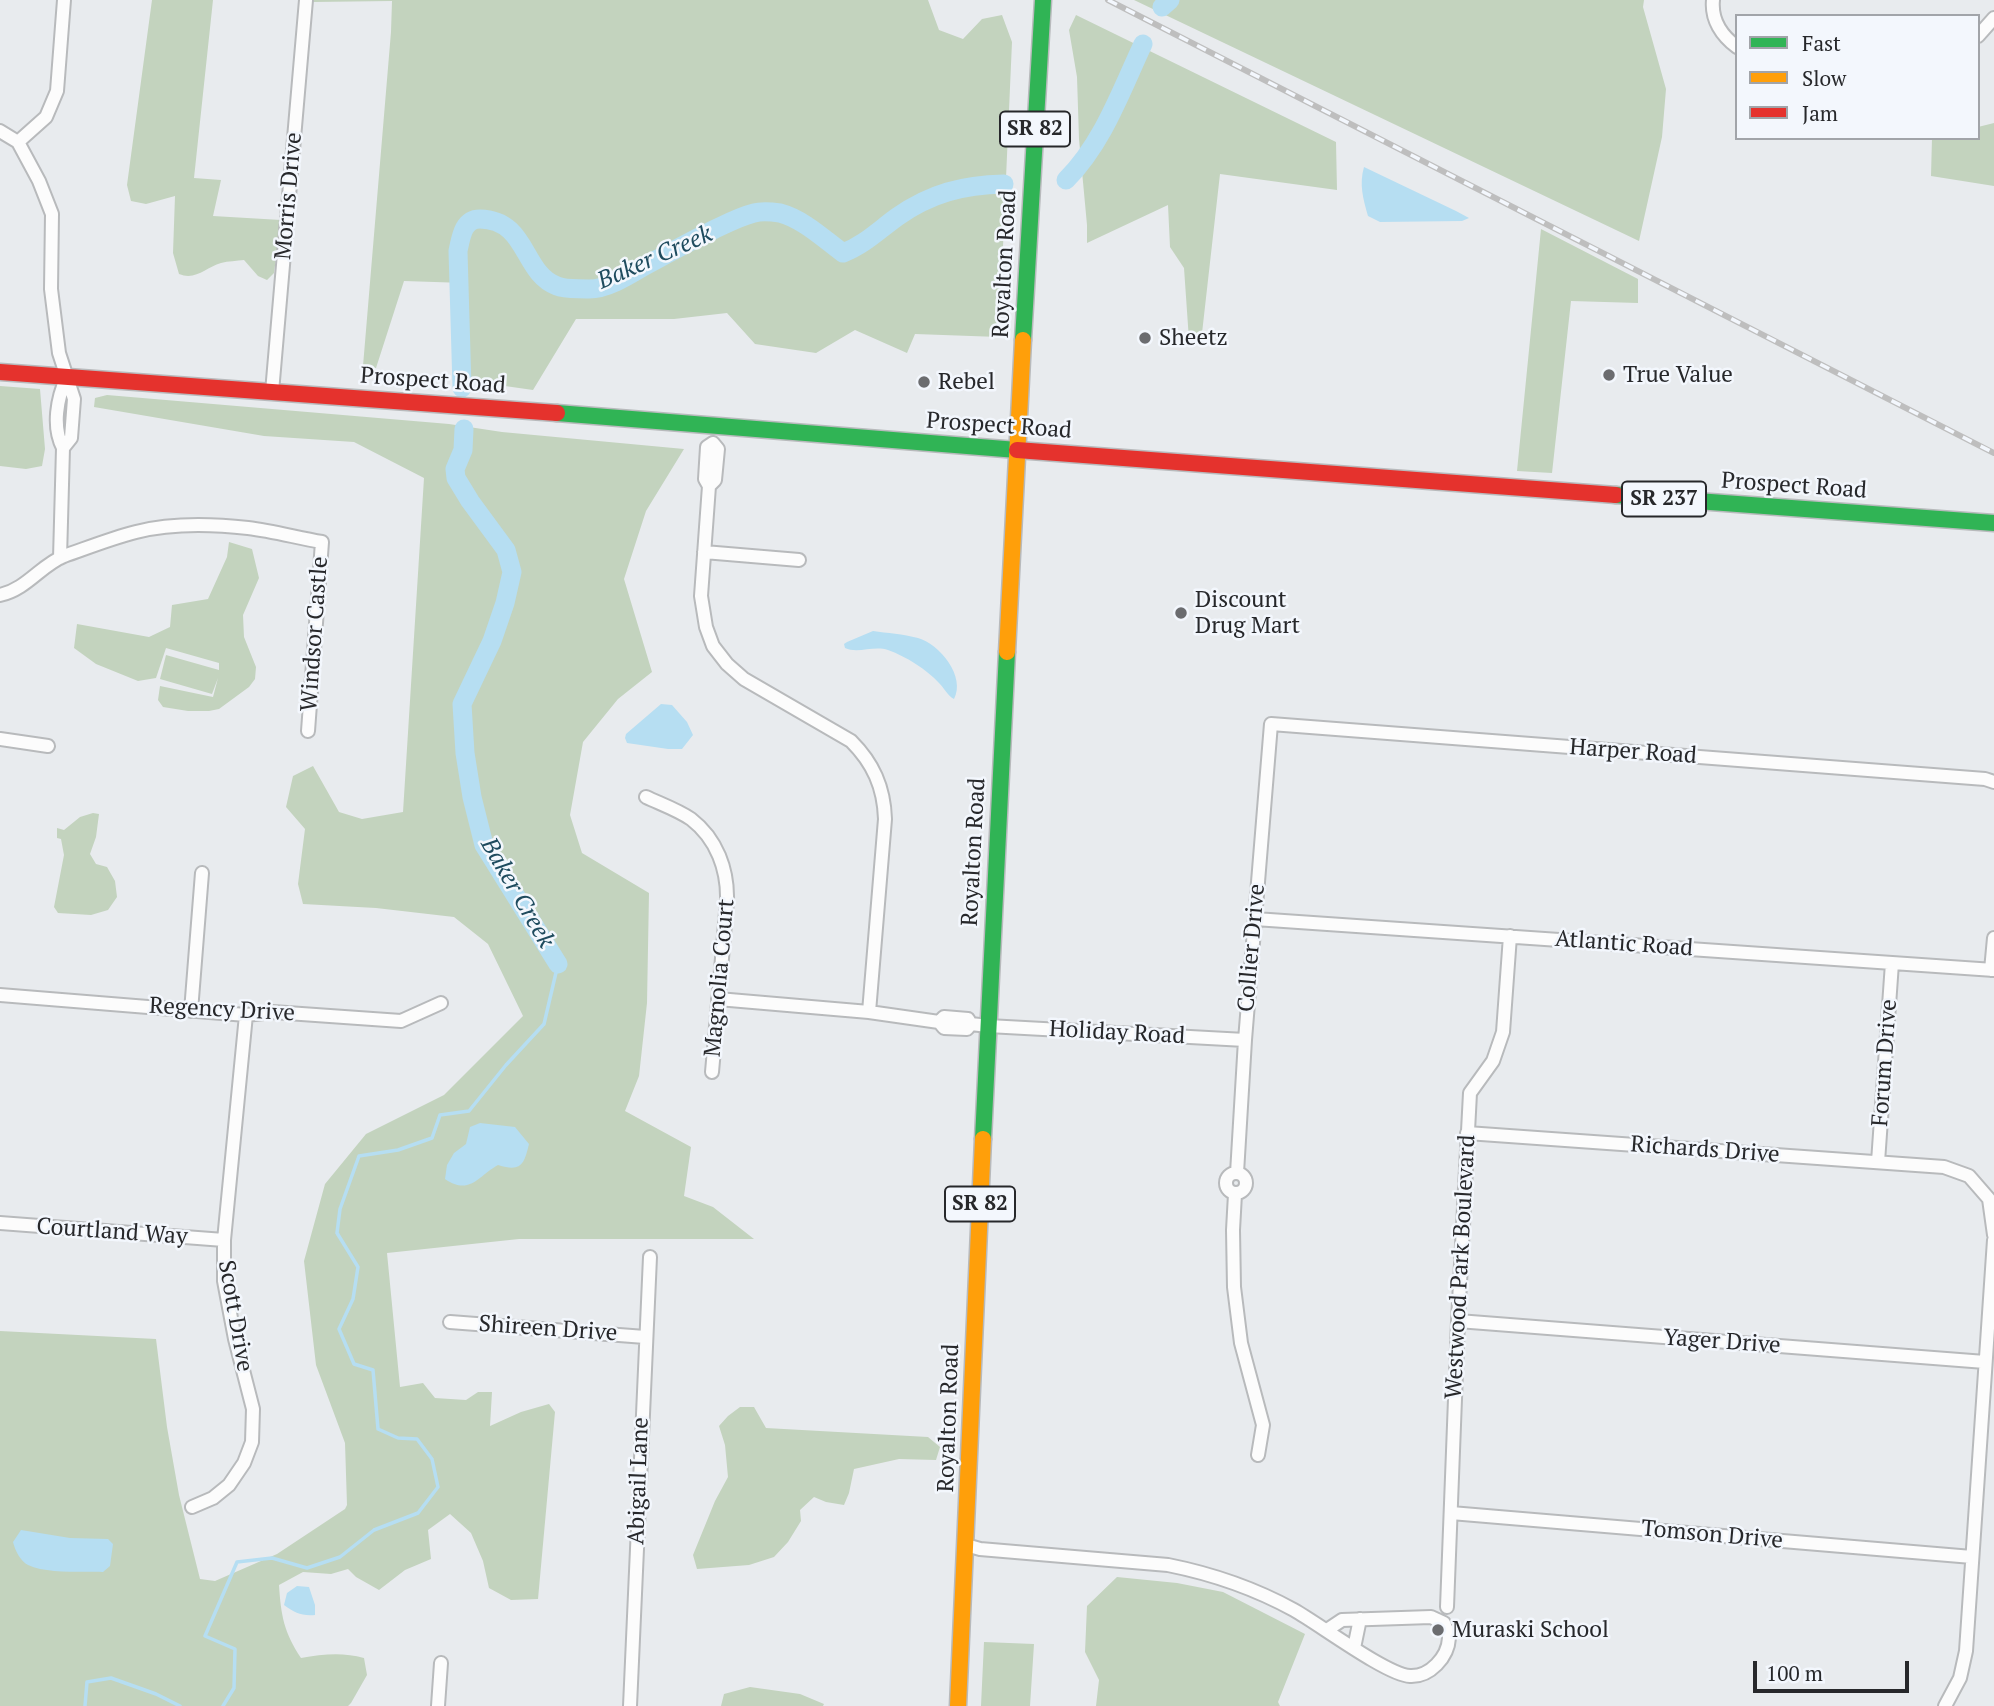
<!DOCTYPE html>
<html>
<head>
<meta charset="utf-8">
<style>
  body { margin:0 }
  #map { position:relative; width:1994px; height:1706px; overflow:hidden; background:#e8ebee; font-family:"PT Serif",serif }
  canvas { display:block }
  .legend { position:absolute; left:1735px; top:14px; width:245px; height:126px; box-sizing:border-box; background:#f3f7fd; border:2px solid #a1a4a9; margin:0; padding:9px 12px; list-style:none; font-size:21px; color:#27282b }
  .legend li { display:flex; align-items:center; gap:14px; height:35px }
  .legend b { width:35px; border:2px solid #a1a4a9 }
  .scale { position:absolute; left:1753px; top:1661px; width:156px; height:32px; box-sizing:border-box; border:4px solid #27282b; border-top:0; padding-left:9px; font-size:21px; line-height:24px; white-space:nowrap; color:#27282b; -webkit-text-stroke:5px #f3f7fd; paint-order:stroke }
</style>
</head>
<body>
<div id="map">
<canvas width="1994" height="1706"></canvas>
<ul class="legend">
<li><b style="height:9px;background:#30b455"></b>Fast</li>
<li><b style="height:9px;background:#ff9f0a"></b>Slow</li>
<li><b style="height:9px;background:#e5322d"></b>Jam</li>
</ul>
<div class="scale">100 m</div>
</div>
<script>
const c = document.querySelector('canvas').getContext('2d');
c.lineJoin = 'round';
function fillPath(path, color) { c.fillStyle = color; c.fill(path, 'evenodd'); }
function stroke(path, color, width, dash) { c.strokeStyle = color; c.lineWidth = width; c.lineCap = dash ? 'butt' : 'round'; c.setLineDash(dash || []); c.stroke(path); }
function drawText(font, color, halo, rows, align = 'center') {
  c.font = font + ' "PT Serif",serif'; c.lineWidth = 5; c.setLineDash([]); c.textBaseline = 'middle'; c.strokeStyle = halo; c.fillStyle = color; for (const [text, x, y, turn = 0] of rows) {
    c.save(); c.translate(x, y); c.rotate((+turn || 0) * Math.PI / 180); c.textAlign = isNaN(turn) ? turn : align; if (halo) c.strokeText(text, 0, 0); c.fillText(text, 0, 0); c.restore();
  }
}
fillPath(new Path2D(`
  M 152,0 L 213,0 L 194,178 L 221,180 L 213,216 L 281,220 L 274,273 L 267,280 L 258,276 L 244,260 C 237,261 228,261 221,263 C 206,267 196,281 179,274 L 173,253 L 175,196 L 146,204 L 131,201 L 127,185 Z
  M 313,0 L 928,0 L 939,30 L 963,39 L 982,19 L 1002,15 L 1012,42 L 999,337 L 915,334 L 907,353 L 855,330 L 816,353 L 755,344 L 727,313 L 674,319 L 576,319 L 533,390 L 470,381 L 465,283 L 404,281 L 376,368 L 363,366 L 391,32 L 392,1 L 313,2 Z
  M 1134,0 L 1644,0 L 1643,7 L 1666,89 L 1662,137 L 1639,241 Z
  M 1076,15 L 1336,142 L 1337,190 L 1220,174 L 1201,342 L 1189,340 L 1184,268 L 1170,247 L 1168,205 L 1087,243 L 1087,225 L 1079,139 L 1077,77 L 1069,30 Z
  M 1994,123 L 1994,186 L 1931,176 L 1932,138 L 1978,138 L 1978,127 Z
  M 1541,229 L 1638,279 L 1638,303 L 1571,301 L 1552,473 L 1517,471 Z
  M 0,386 L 40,389 L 45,449 L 42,466 L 26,469 L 0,466 Z
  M 107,395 L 449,424 L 502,432 L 684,449 L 646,511 L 624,579 L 652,672 L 618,699 L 583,742 L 570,815 L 582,853 L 649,893 L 647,1003 L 639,1076 L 625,1111 L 691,1147 L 684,1196 L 713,1207 L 754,1239 L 519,1239 L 387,1253 L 400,1387 L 423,1383 L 435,1398 L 466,1400 L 478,1392 L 492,1392 L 490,1426 L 521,1412 L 549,1404 L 555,1412 L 538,1599 L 511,1600 L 489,1588 L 483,1561 L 471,1533 L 450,1514 L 428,1530 L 431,1559 L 405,1570 L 379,1590 L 356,1577 L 348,1569 L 331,1574 L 303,1572 L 279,1585 C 281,1616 284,1632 301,1658 C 323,1654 343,1652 364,1658 L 367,1675 L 351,1703 L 348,1706 L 0,1706 L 0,1331 L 156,1339 L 167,1427 L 179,1495 L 200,1579 L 215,1581 L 277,1554 L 345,1509 L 347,1505 L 345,1443 L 316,1365 L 304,1261 L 325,1184 L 366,1134 L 444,1095 L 523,1016 L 488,944 L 454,917 L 376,908 L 303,904 L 298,884 L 305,829 L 286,807 L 293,776 L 313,766 L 339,812 L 362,819 L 403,812 L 424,478 L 354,442 L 264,436 L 94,407 L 95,398 Z
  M 229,542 L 252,549 L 259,578 L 243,615 L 244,637 L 256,667 L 255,679 L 249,687 L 219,709 L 209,711 L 188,711 L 163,707 L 158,700 L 160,686 L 213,697 L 218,678 L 212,694 L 160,679 L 166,655 L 219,670 L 219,663 L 166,648 L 156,678 L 138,681 L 96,664 L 74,648 L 77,624 L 149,637 L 170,627 L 172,605 L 208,599 L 227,557 Z
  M 93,813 L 99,814 L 96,837 L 90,854 L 96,864 L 107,867 L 115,881 L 117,897 L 108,910 L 91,915 L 58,913 L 54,907 L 64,855 L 61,839 L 57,838 L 57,828 L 64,830 L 80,817 Z
  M 740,1407 L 754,1407 L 766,1428 L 928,1437 L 940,1447 L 936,1460 L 899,1459 L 854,1469 L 849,1493 L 844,1505 L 826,1502 L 814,1497 L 800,1510 L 801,1521 L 788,1542 L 774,1557 L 749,1565 L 697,1569 L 693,1555 L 715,1501 L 728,1477 L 725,1445 L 719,1426 L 728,1416 Z
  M 1117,1577 L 1177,1583 L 1223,1592 L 1305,1634 L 1278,1702 L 1280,1706 L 1096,1706 L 1099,1680 L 1085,1652 L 1087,1606 Z
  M 984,1642 L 1034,1644 L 1030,1706 L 981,1706 Z
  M 750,1687 L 800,1694 L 824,1704 L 823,1706 L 721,1706 L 724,1694 Z`), '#c3d3be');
fillPath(new Path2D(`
  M 1364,167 L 1456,211 L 1469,218 L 1462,221 L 1380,222 L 1368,216 C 1363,199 1359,184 1364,167 Z
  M 873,631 C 887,633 903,634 918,638 C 940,644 966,677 954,699 C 947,695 945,689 939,683 C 926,669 907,657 888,650 C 874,645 858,654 845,648 L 844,644 L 847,642 Z
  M 661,704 L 672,705 L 687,722 L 693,735 L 682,749 L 668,749 L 627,743 L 625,738 L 626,734 Z
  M 480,1123 L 515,1127 L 529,1144 C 524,1165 521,1172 498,1165 C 478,1176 470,1196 445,1179 L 447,1165 L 454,1153 L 466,1144 L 470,1127 Z
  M 21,1530 L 70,1538 L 108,1539 L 113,1544 L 110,1566 L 103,1572 C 81,1571 47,1574 28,1565 C 20,1561 15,1550 13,1542 Z
  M 297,1586 L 309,1587 L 315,1605 L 315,1615 C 301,1616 295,1613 284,1605 L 287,1593 Z`), '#b6def2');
stroke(new Path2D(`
  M 85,1706 L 87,1682 L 111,1678 L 156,1694 L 180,1706
  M 223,1706 L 234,1688 L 235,1649 L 205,1636 L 237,1562 L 272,1558 L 307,1568 L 340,1557 L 374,1530 L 418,1513 L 438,1487 L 432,1459 L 417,1439 L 398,1438 L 378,1429 L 373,1370 L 354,1364 L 339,1329 L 353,1299 L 358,1267 L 337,1233 L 340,1209 L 359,1156 L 398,1150 L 432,1138 L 440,1115 L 469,1111 L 506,1065 L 544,1024 L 558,964`), '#b6def2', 3.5);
stroke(new Path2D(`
  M 1162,7 L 1170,0
  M 1066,180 C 1103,143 1121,91 1143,44
  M 462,388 L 458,251 C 461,237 463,219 480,219 C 528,220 522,273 557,286 C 566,290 580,288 589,289 C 607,289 628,276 643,267 C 665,255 687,243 709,232 C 724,225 738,217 754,213 C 761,211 773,212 780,213 C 803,219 824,239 843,253 C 864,245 879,230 897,217 C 931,193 963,185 1004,184
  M 464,429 L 463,450 L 455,469 L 456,478 L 470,501 L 506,550 L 512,572 L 505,603 L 492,641 L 462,704 L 465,753 L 472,797 L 484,845 L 558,964`), '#b6def2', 19);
const street = new Path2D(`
  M 1713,0 C 1711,20 1722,36 1737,47
  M 1978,36 L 1994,18
  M 0,131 L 18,142 L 39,181 L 52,214 L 51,289 L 59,353 L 74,399 L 71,438 L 63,448
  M 18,142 L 46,117 L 57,91 L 64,0
  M 272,392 L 306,0
  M 713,443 L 718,449 L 715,480 L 709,486 L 705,479 L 707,447 Z
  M 709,486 L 701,596 L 706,627 L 713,646 L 727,664 L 744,679 L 851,741 C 873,763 884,787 885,819 L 869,1012
  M 704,552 L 799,560
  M 60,558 L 63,448 C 52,427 57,398 67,377
  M 0,595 C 27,589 41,565 64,556 C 87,548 112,538 136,532 C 171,523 212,524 248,528 C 273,531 298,538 322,542 L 308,731
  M 0,739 L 48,746
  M 646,797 C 661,804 678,810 691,819 C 717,839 728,870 727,901 L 712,1072
  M 1255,919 L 1994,970
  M 1991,970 L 1994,938
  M 0,995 L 246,1015 L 273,1012 L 401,1021 L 441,1003
  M 718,999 L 869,1012 L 939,1022
  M 191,1011 L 202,873
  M 971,1024 L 967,1029 L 944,1028 L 939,1022 L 944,1017 L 968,1019 L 971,1024 L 988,1026 L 1245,1040
  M 1467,1133 L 1944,1167 L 1969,1176 L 1989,1199 L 1994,1235
  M 1878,1162 L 1892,963
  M1226 1183a10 10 0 1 1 20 0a10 10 0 1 1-20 0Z
  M 1237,1173 L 1245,1040 L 1271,724 L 1985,779 L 1994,782
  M 1235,1194 L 1233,1230 L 1234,1287 L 1241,1343 L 1263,1425 L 1258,1455
  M 0,1223 L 224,1240
  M 1458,1321 L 1985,1362
  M 450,1322 L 645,1337
  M 192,1507 L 213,1498 L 229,1485 L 244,1463 L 252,1442 L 253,1409 L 235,1339 L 224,1281 L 224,1240 L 246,1015
  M 1451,1513 L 1972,1557
  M 966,1545 L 980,1549 L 1168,1565 C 1213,1574 1254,1588 1294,1610 C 1319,1624 1387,1675 1410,1676 C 1430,1677 1448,1657 1449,1638 C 1449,1633 1446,1628 1444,1623 L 1431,1617 L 1342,1620 L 1327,1630
  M 1447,1607 L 1458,1321 L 1470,1093 L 1493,1061 L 1503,1032 L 1510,936
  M 1354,1648 L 1360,1619
  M 438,1706 L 441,1663
  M 630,1706 L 650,1257
  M 1945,1706 L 1960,1678 L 1966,1651 L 1994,1240`);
const fast = new Path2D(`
  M 1023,340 L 1043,0
  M 557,413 L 1017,450
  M 1616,495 L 1994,523
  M 983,1139 L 1007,652`);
const slow = new Path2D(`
  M 1007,652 L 1023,340
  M 958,1706 L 983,1139`);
const jam = new Path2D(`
  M 0,372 L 557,413
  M 1017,450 L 1616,495`);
stroke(street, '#b8babc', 16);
stroke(fast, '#b8babc', 19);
stroke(slow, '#b8babc', 19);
stroke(jam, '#b8babc', 19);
stroke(street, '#fcfcfc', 12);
stroke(fast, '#30b455', 16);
stroke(slow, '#ff9f0a', 16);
stroke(jam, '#e5322d', 16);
const rail = new Path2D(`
  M 1108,0 L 1994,453`);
stroke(rail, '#bebebe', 6);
stroke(rail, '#f3f7fd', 3.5, [10]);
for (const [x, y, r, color] of [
  [1145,338,7,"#6b6c6f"],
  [1609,375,7,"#6b6c6f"],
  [924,382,7,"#6b6c6f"],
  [1181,613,7,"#6b6c6f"],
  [1438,1630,7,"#6b6c6f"]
]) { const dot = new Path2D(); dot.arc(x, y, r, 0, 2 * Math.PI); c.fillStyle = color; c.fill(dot); stroke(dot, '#f3f7fd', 2.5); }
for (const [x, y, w] of [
  [1035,129,70],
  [1664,499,84],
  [980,1204,70]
]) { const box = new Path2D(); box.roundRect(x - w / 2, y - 17.5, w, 35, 5); c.fillStyle = '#f3f7fd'; c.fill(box); stroke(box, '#27282b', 2); }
drawText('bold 21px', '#27282b', null, [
  ["SR 82",1035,129],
  ["SR 237",1664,499],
  ["SR 82",980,1204]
]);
drawText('23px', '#27282b', '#f3f7fd', [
  ["Morris Drive",289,196,-85],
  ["Royalton Road",1005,264,-87],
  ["Prospect Road",433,381,4],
  ["Prospect Road",999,426,4],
  ["Prospect Road",1794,486,4],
  ["Windsor Castle",315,634,-86],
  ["Harper Road",1633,752,4],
  ["Royalton Road",974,852,-87],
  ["Atlantic Road",1624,944,4],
  ["Collier Drive",1252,948,-85],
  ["Magnolia Court",720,978,-85],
  ["Regency Drive",222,1010,3],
  ["Holiday Road",1117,1033,3],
  ["Forum Drive",1885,1063,-86],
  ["Richards Drive",1705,1150,4],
  ["Courtland Way",112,1232,4],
  ["Westwood Park Boulevard",1461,1267,-87],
  ["Scott Drive",235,1316,80],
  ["Shireen Drive",548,1329,4],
  ["Yager Drive",1722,1342,4],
  ["Royalton Road",949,1418,-88],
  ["Abigail Lane",639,1481,-88],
  ["Tomson Drive",1712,1535,5]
]);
drawText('23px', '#27282b', '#f3f7fd', [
  ["Sheetz",1159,338],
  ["True Value",1623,375],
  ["Rebel",938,382],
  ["Discount",1195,600],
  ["Drug Mart",1195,626],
  ["Muraski School",1452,1630]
], 'left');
drawText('italic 24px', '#1e4b5e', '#f3f7fd', [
  ["Baker Creek",655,258,-24],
  ["Baker Creek",517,893,60]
]);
</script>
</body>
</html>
